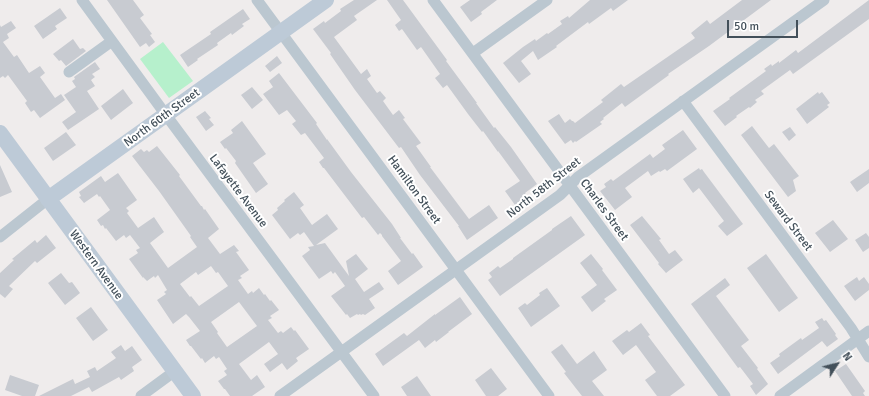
<!DOCTYPE html>
<html>
<head>
<meta charset="utf-8">
<style>
  body { margin:0 }
  #map { position:relative; width:869px; height:396px; overflow:hidden; background:#efecec; font-family:Signika,sans-serif }
  canvas { display:block }
  .north { position:absolute; left:817px; top:344px; width:40px; height:40px; -webkit-text-stroke:3px #fff; paint-order:stroke; rotate:54deg; font-size:11px; font-weight:700; line-height:16px; text-align:center; color:#43505a }
  .north::after { content:''; display:block; margin:auto; width:14px; height:18px; background:#43505a; clip-path:polygon(50% 0,100% 100%,50% 72%,0 100%) }
  .scale { position:absolute; left:727px; top:20px; width:71px; height:18px; box-sizing:border-box; border:2px solid #43505a; border-top:0; padding-left:5px; font-size:12px; line-height:14px; white-space:nowrap; color:#43505a; -webkit-text-stroke:3px #fff; paint-order:stroke }
</style>
</head>
<body>
<div id="map">
<canvas width="869" height="396"></canvas>
<div class="north">N</div>
<div class="scale">50 m</div>
</div>
<script>
const c = document.querySelector('canvas').getContext('2d');
c.lineJoin = 'round';
function fillPath(path, color) { c.fillStyle = color; c.fill(path, 'evenodd'); }
function stroke(path, color, width, dash) { c.strokeStyle = color; c.lineWidth = width; c.lineCap = dash ? 'butt' : 'round'; c.setLineDash(dash || []); c.stroke(path); }
function drawText(font, color, halo, rows, align = 'center') {
  c.font = font + ' Signika,sans-serif'; c.lineWidth = 4; c.setLineDash([]); c.textBaseline = 'middle'; c.strokeStyle = halo; c.fillStyle = color; for (const [text, x, y, turn = 0] of rows) {
    c.save(); c.translate(x, y); c.rotate((+turn || 0) * Math.PI / 180); c.textAlign = isNaN(turn) ? turn : align; if (halo) c.strokeText(text, 0, 0); c.fillText(text, 0, 0); c.restore();
  }
}
fillPath(new Path2D(`
  M 163,42 L 193,81 L 169,98 L 140,59 Z`), '#b6f0cc');
fillPath(new Path2D(`
  M 107,0 L 133,0 L 144,15 L 140,18 L 152,34 L 150,35 L 155,42 L 149,47 L 146,43 L 140,47 Z
  M 354,0 L 377,0 L 354,16 L 357,20 L 334,37 L 361,74 L 367,69 L 371,76 L 367,79 L 377,93 L 380,91 L 386,98 L 383,101 L 393,115 L 399,110 L 405,118 L 403,119 L 421,143 L 416,146 L 431,167 L 430,167 L 469,219 L 489,205 L 498,218 L 467,240 L 458,226 L 459,226 L 420,175 L 401,147 L 399,148 L 355,90 L 330,54 L 331,53 L 313,29 L 324,21 L 325,23 L 341,11 L 340,9 Z
  M 387,0 L 403,0 L 447,60 L 446,61 L 477,103 L 476,103 L 494,128 L 495,127 L 511,147 L 537,184 L 525,193 L 527,196 L 515,205 L 505,191 L 520,181 L 498,151 L 498,152 L 483,131 L 482,132 L 468,114 L 447,85 L 443,88 L 435,78 L 440,74 L 421,47 L 417,50 L 402,29 L 399,31 L 395,25 L 401,20 Z
  M 470,0 L 497,0 L 481,12 L 482,14 L 471,22 L 460,7 Z
  M 590,0 L 628,0 L 613,11 L 611,8 L 589,24 L 588,22 L 556,46 L 557,47 L 538,60 L 533,51 L 521,61 L 531,74 L 519,83 L 503,63 L 523,47 L 535,39 L 536,41 L 547,33 L 548,34 L 562,24 L 560,21 L 568,16 L 569,18 Z
  M 742,0 L 771,0 L 709,46 L 668,74 L 669,75 L 625,107 L 622,103 L 603,118 L 604,119 L 600,122 L 602,124 L 576,142 L 575,141 L 573,143 L 571,140 L 565,144 L 548,121 L 559,114 L 565,123 L 570,119 L 572,121 L 573,121 L 575,123 L 603,102 L 601,100 L 621,84 L 624,87 L 695,38 L 691,33 L 707,20 L 710,24 Z
  M 869,0 L 869,19 L 793,74 L 790,70 L 761,91 L 764,94 L 755,100 L 757,102 L 750,108 L 749,107 L 736,116 L 737,117 L 725,126 L 713,111 L 730,99 L 729,98 L 766,71 L 764,69 L 771,64 L 772,66 L 779,61 L 779,63 L 796,50 L 798,53 Z
  M 60,8 L 67,18 L 55,26 L 57,29 L 43,39 L 34,26 Z
  M 243,9 L 250,19 L 242,24 L 244,26 L 232,35 L 231,33 L 217,43 L 218,45 L 197,59 L 198,60 L 188,67 L 180,55 L 211,34 L 210,32 Z
  M 11,21 L 16,28 L 7,34 L 9,38 L 3,42 L 14,57 L 17,55 L 29,73 L 40,66 L 45,73 L 40,77 L 55,98 L 61,94 L 65,100 L 40,118 L 34,110 L 31,112 L 25,103 L 27,101 L 8,75 L 5,78 L 3,76 L 0,78 L 0,25 L 1,27 Z
  M 73,39 L 80,49 L 83,48 L 86,51 L 66,66 L 61,60 L 59,61 L 53,54 Z
  M 277,56 L 282,63 L 270,72 L 265,66 Z
  M 95,62 L 100,69 L 92,74 L 95,77 L 91,80 L 95,86 L 87,91 L 99,109 L 68,130 L 62,122 L 76,112 L 64,95 L 76,87 L 72,81 L 75,79 L 74,77 Z
  M 279,73 L 317,123 L 316,124 L 327,140 L 327,139 L 351,172 L 392,224 L 401,238 L 400,238 L 412,254 L 413,253 L 423,267 L 398,285 L 388,271 L 401,261 L 382,236 L 382,235 L 380,233 L 378,235 L 364,217 L 362,218 L 324,168 L 323,168 L 319,162 L 324,158 L 305,133 L 301,135 L 292,124 L 296,121 L 287,110 L 279,115 L 263,94 L 273,87 L 269,81 Z
  M 252,87 L 263,100 L 252,109 L 241,95 Z
  M 123,89 L 133,103 L 111,120 L 101,106 Z
  M 818,92 L 819,94 L 822,92 L 830,103 L 827,105 L 829,107 L 807,124 L 796,109 Z
  M 205,111 L 211,118 L 209,119 L 214,125 L 206,131 L 196,117 Z
  M 242,121 L 266,154 L 253,163 L 268,184 L 256,193 L 235,163 L 236,161 L 226,148 L 225,149 L 220,142 L 233,133 L 231,130 Z
  M 752,126 L 769,148 L 774,144 L 799,176 L 793,180 L 796,191 L 788,197 L 741,135 Z
  M 790,127 L 796,135 L 789,141 L 782,132 Z
  M 683,130 L 697,149 L 667,171 L 665,169 L 660,172 L 659,171 L 651,176 L 648,171 L 625,188 L 632,197 L 615,210 L 600,191 L 606,187 L 604,184 L 611,179 L 613,181 L 650,154 L 653,158 L 665,149 L 662,145 Z
  M 66,132 L 76,145 L 53,161 L 44,148 Z
  M 157,146 L 180,175 L 179,176 L 201,206 L 202,206 L 204,210 L 205,209 L 219,229 L 208,238 L 220,254 L 234,245 L 239,251 L 236,252 L 249,270 L 240,276 L 242,278 L 238,280 L 248,294 L 252,291 L 253,293 L 259,288 L 264,295 L 265,294 L 270,301 L 271,300 L 279,310 L 270,316 L 272,318 L 268,320 L 278,333 L 281,331 L 283,333 L 291,327 L 294,331 L 295,330 L 309,349 L 296,358 L 298,361 L 287,370 L 282,363 L 270,372 L 264,364 L 278,354 L 269,342 L 239,364 L 251,380 L 257,375 L 265,387 L 252,396 L 230,396 L 225,389 L 224,389 L 218,381 L 227,375 L 224,371 L 227,369 L 219,357 L 216,359 L 214,356 L 205,363 L 202,358 L 201,359 L 191,346 L 190,346 L 186,340 L 200,331 L 189,317 L 186,314 L 173,324 L 157,300 L 166,294 L 164,292 L 167,290 L 158,275 L 155,278 L 154,276 L 147,281 L 143,277 L 143,278 L 129,259 L 138,253 L 136,250 L 140,248 L 130,235 L 126,238 L 124,235 L 116,241 L 106,228 L 105,229 L 103,225 L 101,226 L 97,220 L 110,210 L 100,196 L 99,197 L 97,194 L 84,203 L 79,197 L 81,196 L 79,192 L 101,176 L 105,182 L 118,173 L 137,200 L 126,208 L 129,211 L 127,213 L 138,228 L 154,217 L 164,232 L 150,243 L 168,268 L 197,247 L 190,237 L 191,236 L 159,191 L 132,156 L 141,149 L 144,152 L 147,150 L 149,152 ZM 211,266 L 216,273 L 218,272 L 228,286 L 199,306 L 191,296 L 190,297 L 180,284 L 196,272 L 198,275 ZM 239,302 L 257,326 L 227,347 L 217,333 L 218,332 L 211,322 Z
  M 0,165 L 12,192 L 0,197 Z
  M 699,168 L 700,170 L 702,169 L 704,172 L 743,224 L 727,236 L 718,226 L 724,221 L 699,188 L 693,193 L 683,179 Z
  M 869,169 L 869,183 L 857,192 L 850,182 Z
  M 294,192 L 304,205 L 300,208 L 312,225 L 327,214 L 338,229 L 316,245 L 325,243 L 349,276 L 346,261 L 356,254 L 368,269 L 355,279 L 364,292 L 379,282 L 384,289 L 369,299 L 375,308 L 365,315 L 363,314 L 361,315 L 360,314 L 358,315 L 357,314 L 350,318 L 347,314 L 346,315 L 331,296 L 345,286 L 335,272 L 333,274 L 331,271 L 319,279 L 302,256 L 310,250 L 308,247 L 314,246 L 304,232 L 300,235 L 298,233 L 290,239 L 272,215 L 278,210 L 277,208 L 285,201 L 284,200 Z
  M 571,216 L 585,235 L 500,296 L 488,280 L 492,277 L 489,273 L 498,266 L 500,268 L 513,259 L 513,258 L 552,230 L 552,229 Z
  M 642,216 L 661,239 L 659,240 L 669,254 L 675,250 L 683,260 L 666,273 L 658,264 L 659,263 L 630,225 Z
  M 833,220 L 848,239 L 830,252 L 815,233 Z
  M 866,233 L 869,237 L 869,248 L 863,252 L 855,240 Z
  M 46,235 L 56,248 L 37,263 L 35,261 L 9,286 L 13,289 L 5,298 L 0,294 L 0,273 L 14,260 L 12,259 L 35,240 L 37,243 Z
  M 591,254 L 603,269 L 602,270 L 617,290 L 604,299 L 606,301 L 592,312 L 581,297 L 597,285 L 580,263 Z
  M 766,254 L 798,298 L 779,312 L 747,268 Z
  M 61,273 L 69,283 L 72,282 L 80,293 L 65,305 L 48,283 Z
  M 857,277 L 859,281 L 864,277 L 869,284 L 869,290 L 855,301 L 844,286 Z
  M 725,278 L 730,285 L 716,296 L 749,340 L 741,346 L 758,368 L 757,369 L 768,384 L 756,395 L 750,386 L 753,384 L 740,367 L 738,368 L 691,304 Z
  M 547,288 L 560,306 L 531,327 L 518,308 L 525,303 L 527,305 L 540,295 L 539,293 Z
  M 460,297 L 472,314 L 448,332 L 449,332 L 436,342 L 435,340 L 425,348 L 419,340 L 383,366 L 375,354 L 404,333 L 407,336 L 435,314 L 435,315 Z
  M 91,307 L 108,330 L 93,341 L 76,318 Z
  M 822,318 L 824,321 L 826,320 L 836,334 L 835,335 L 838,339 L 827,347 L 822,341 L 778,374 L 770,363 L 780,356 L 779,354 L 801,338 L 802,340 L 819,328 L 815,322 Z
  M 641,323 L 650,335 L 648,336 L 685,385 L 670,396 L 657,396 L 645,380 L 656,372 L 636,345 L 623,355 L 612,341 L 627,330 L 629,332 Z
  M 562,344 L 577,364 L 594,351 L 607,370 L 592,381 L 604,396 L 582,396 L 564,373 L 566,372 L 551,352 Z
  M 121,345 L 125,351 L 132,346 L 142,360 L 132,367 L 134,371 L 121,380 L 119,377 L 92,392 L 89,387 L 71,396 L 39,396 L 73,379 L 75,384 L 90,377 L 87,371 L 95,367 L 97,371 L 116,358 L 111,352 Z
  M 846,364 L 865,391 L 863,393 L 865,396 L 852,396 L 835,371 Z
  M 491,368 L 507,389 L 498,396 L 486,396 L 475,380 Z
  M 10,375 L 39,385 L 35,396 L 22,396 L 5,390 Z
  M 417,376 L 431,396 L 407,396 L 401,387 Z`), '#c8cbd1');
stroke(new Path2D(`
  M 82,0 L 166,115 L 374,396
  M 257,0 L 549,396
  M 433,0 L 725,396
  M 473,53 L 547,0
  M 69,72 L 112,41
  M 683,101 L 851,328 L 869,357
  M 0,237 L 48,199
  M 141,396 L 175,371
  M 280,396 L 560,195 L 578,177 L 824,0
  M 780,396 L 869,331`), '#bbc7d0', 11);
stroke(new Path2D(`
  M 0,133 L 193,396
  M 48,199 L 326,0`), '#bdcad7', 16);
drawText('12px', '#43505a', '#fff', [
  ["North 60th Street",162,118,-36],
  ["North 58th Street",544,188,-38],
  ["Hamilton Street",414,190,54],
  ["Lafayette Avenue",238,191,53],
  ["Charles Street",604,210,54],
  ["Seward Street",788,221,53],
  ["Western Avenue",96,265,54]
]);
</script>
</body>
</html>
